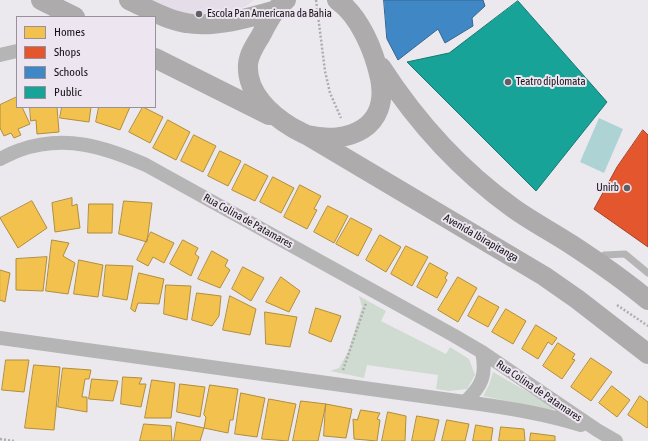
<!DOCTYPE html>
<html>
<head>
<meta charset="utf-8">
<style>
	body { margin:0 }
	#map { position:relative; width:648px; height:441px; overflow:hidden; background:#ece9ee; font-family:"Asap Condensed",sans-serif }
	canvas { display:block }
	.legend { position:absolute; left:16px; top:16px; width:140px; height:92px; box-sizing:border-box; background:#ede6f1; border:1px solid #97929a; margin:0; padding:5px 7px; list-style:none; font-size:12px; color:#171418 }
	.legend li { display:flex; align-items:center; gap:8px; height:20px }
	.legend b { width:20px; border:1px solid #97929a }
</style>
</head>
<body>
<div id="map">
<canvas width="648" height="441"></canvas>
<ul class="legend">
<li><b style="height:11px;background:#f2c14e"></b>Homes</li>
<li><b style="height:11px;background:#e4572e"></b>Shops</li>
<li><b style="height:11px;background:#3f88c5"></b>Schools</li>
<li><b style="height:11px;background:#17a398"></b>Public</li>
</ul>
</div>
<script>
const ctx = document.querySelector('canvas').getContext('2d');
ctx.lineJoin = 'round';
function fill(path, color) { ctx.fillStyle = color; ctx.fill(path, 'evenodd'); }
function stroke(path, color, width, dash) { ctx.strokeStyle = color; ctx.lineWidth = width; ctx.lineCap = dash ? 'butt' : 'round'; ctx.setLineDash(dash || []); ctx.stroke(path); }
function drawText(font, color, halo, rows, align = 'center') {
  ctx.font = font + ' "Asap Condensed",sans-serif'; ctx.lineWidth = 4; ctx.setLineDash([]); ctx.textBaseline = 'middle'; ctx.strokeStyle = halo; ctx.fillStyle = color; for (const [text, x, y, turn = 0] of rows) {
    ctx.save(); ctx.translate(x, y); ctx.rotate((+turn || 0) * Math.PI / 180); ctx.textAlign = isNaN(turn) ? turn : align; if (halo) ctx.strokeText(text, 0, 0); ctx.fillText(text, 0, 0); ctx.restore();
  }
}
fill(new Path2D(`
	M 150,0 L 254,0 L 246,6 L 194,23 Z`), '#e5dde8');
fill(new Path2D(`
	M 359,296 L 386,311 L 381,321 L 446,354 L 450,347 L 469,359 L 475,375 L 467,389 L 449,391 L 436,389 L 438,375 L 367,365 L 364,378 L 330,371 L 339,368 L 348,352 L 362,307 Z
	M 493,372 L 554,407 L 552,410 L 483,396 L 489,385 Z`), '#cfdad0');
fill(new Path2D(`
	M 599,118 L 623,129 L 604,173 L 580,162 Z`), '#aed3d5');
const homes = new Path2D(`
	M 17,97 L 17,107 L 22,107 L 30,124 L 18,129 L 21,135 L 14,138 L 11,133 L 4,136 L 0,128 L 0,105 Z
	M 30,107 L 57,107 L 59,132 L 37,134 L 36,120 L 31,121 Z
	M 62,107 L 91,107 L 89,122 L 60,118 Z
	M 99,107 L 130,107 L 120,130 L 96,122 Z
	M 143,107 L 163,117 L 150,143 L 129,132 Z
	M 168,120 L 190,132 L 176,160 L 153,148 Z
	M 194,135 L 216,146 L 203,172 L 181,161 Z
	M 220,151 L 241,161 L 228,186 L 208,176 Z
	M 245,164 L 268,176 L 255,201 L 232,190 Z
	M 273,177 L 294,188 L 281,213 L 260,202 Z
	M 300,185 L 321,196 L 314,209 L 317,210 L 307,229 L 284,217 Z
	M 72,198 L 72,206 L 77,204 L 80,228 L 55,232 L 52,203 Z
	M 32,201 L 47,228 L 18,248 L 0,218 Z
	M 124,201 L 152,203 L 147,242 L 119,234 Z
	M 89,204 L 113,204 L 112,233 L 88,233 Z
	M 328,206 L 348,216 L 334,243 L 314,232 Z
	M 351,218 L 372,229 L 358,256 L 336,244 Z
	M 151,232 L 174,243 L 164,263 L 153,257 L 148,266 L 137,260 Z
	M 380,235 L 401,247 L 386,272 L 366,260 Z
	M 52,240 L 69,243 L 63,256 L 75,263 L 68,294 L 46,291 Z
	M 183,240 L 198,248 L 195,254 L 199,257 L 191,276 L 170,264 Z
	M 406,246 L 428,257 L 412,286 L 391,274 Z
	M 212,251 L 228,260 L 225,266 L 230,270 L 220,288 L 198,279 Z
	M 47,257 L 43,291 L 16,290 L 16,259 Z
	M 79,260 L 103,265 L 98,297 L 74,294 Z
	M 430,263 L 448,273 L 445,278 L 447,280 L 437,298 L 417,287 Z
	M 106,265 L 133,266 L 127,300 L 103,296 Z
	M 243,267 L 264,278 L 251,301 L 232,289 Z
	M 0,270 L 10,273 L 5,302 L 0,300 Z
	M 139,273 L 164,279 L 159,304 L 138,303 L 135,312 L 131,309 Z
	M 281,277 L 300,291 L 289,312 L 266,302 Z
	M 458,277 L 477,288 L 458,322 L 438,310 Z
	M 166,285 L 191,286 L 187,320 L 164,314 Z
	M 197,293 L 221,296 L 219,316 L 212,326 L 192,320 Z
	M 230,296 L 256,309 L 250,335 L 223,330 Z
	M 479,296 L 499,307 L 488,327 L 468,316 Z
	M 316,308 L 341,316 L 331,342 L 309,333 Z
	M 506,309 L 526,321 L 513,344 L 492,332 Z
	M 265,312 L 297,317 L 290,347 L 266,344 Z
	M 536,325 L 557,338 L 552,345 L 548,342 L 538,359 L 522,349 Z
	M 558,343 L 575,354 L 572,359 L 575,360 L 562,379 L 543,366 Z
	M 591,358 L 612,372 L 591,401 L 571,387 Z
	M 6,360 L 29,360 L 24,392 L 2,390 Z
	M 34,365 L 60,367 L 54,430 L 25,428 Z
	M 63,368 L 91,370 L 89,379 L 85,379 L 82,397 L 87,397 L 87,412 L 58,407 Z
	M 123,377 L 142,378 L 139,384 L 146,384 L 141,407 L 121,404 Z
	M 92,379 L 118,381 L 113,401 L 89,399 Z
	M 152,380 L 175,383 L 171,418 L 145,418 Z
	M 180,384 L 205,387 L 200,417 L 177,412 Z
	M 210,385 L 238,389 L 233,420 L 230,420 L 228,433 L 204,428 L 206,417 L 204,415 Z
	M 612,386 L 630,400 L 617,417 L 599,403 Z
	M 241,393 L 265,398 L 257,437 L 235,434 Z
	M 640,396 L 648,402 L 648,426 L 647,428 L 628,415 Z
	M 269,399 L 296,404 L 288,441 L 262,439 Z
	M 301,401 L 326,404 L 318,441 L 293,441 Z
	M 326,404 L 352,409 L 346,438 L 324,436 Z
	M 361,410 L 380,413 L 377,419 L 380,420 L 377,441 L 354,439 L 353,419 L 357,420 Z
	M 388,412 L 406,416 L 405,441 L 382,441 Z
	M 417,416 L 439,420 L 434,441 L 412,441 Z
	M 447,420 L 469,424 L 465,441 L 442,441 Z
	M 177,422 L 204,428 L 200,441 L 174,441 Z
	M 144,424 L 171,426 L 172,441 L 140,441 Z
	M 476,425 L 493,428 L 491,441 L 473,441 Z
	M 501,427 L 524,429 L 525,441 L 499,441 Z
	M 531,433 L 555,436 L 555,441 L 530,441 Z`);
fill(homes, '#f2c14e');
stroke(homes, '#b08d3e', 1);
const shops = new Path2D(`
	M 643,130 L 648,135 L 648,247 L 594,209 L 617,167 Z`);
fill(shops, '#e4572e');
stroke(shops, '#a64327', 1);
const schools = new Path2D(`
	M 384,0 L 483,0 L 485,6 L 472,18 L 473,26 L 445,43 L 438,29 L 398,60 L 387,39 Z`);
fill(schools, '#3f88c5');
stroke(schools, '#336591', 1);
const public = new Path2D(`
	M 518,1 L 607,102 L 536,191 L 407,62 L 449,53 Z`);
fill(public, '#17a398');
stroke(public, '#177872', 1);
stroke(new Path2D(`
	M 316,0 L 325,71 L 330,93 L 341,118
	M 617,305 L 648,326
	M 343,370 L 366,303
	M 0,439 L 14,441`), '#aeacad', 2.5, [2, 2]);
stroke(new Path2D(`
	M 599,263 L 604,255 L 625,254 L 648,273`), '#b6b5b5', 7);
stroke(new Path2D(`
	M 0,55 L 17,51
	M 0,159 C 7,156 13,152 20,150 C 65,134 105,147 146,165 L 453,335 L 482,352 L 597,430 L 616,441
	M 0,338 L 465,402 C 504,407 543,413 581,425
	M 465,402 C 482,386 487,375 482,352`), '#b6b5b5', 14);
stroke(new Path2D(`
	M 41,0 L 75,17
	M 129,0 C 147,8 166,20 186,23 C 214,28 249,18 276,10
	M 286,0 C 274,9 267,24 260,37 C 255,45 249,54 248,64 C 246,93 271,115 293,128 C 297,130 302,133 307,135 C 348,145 390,128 380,78 C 374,51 360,16 337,0
	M 155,58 L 269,115
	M 381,67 C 416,121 460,170 513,208 C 531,221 552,232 572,245 C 598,262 624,280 648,300
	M 305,134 L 544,276 L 577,299 L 648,354`), '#adabab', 20);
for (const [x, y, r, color] of [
	[199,14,4,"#625f63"],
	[508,82,4,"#625f63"],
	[627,188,4,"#625f63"]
]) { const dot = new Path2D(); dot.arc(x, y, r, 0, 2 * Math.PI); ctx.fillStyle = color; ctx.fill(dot); stroke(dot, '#ede6f1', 1.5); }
drawText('11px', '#171418', '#ede6f1', [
	["Escola Pan Americana da Bahia",207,14],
	["Teatro diplomata",516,82],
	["Unirb",619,188,"right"]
], 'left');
drawText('11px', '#171418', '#ede6f1', [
	["Rua Colina de Patamares",248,221,29],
	["Avenida Ibirapitanga",481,238,30],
	["Rua Colina de Patamares",539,391,34]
]);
</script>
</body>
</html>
